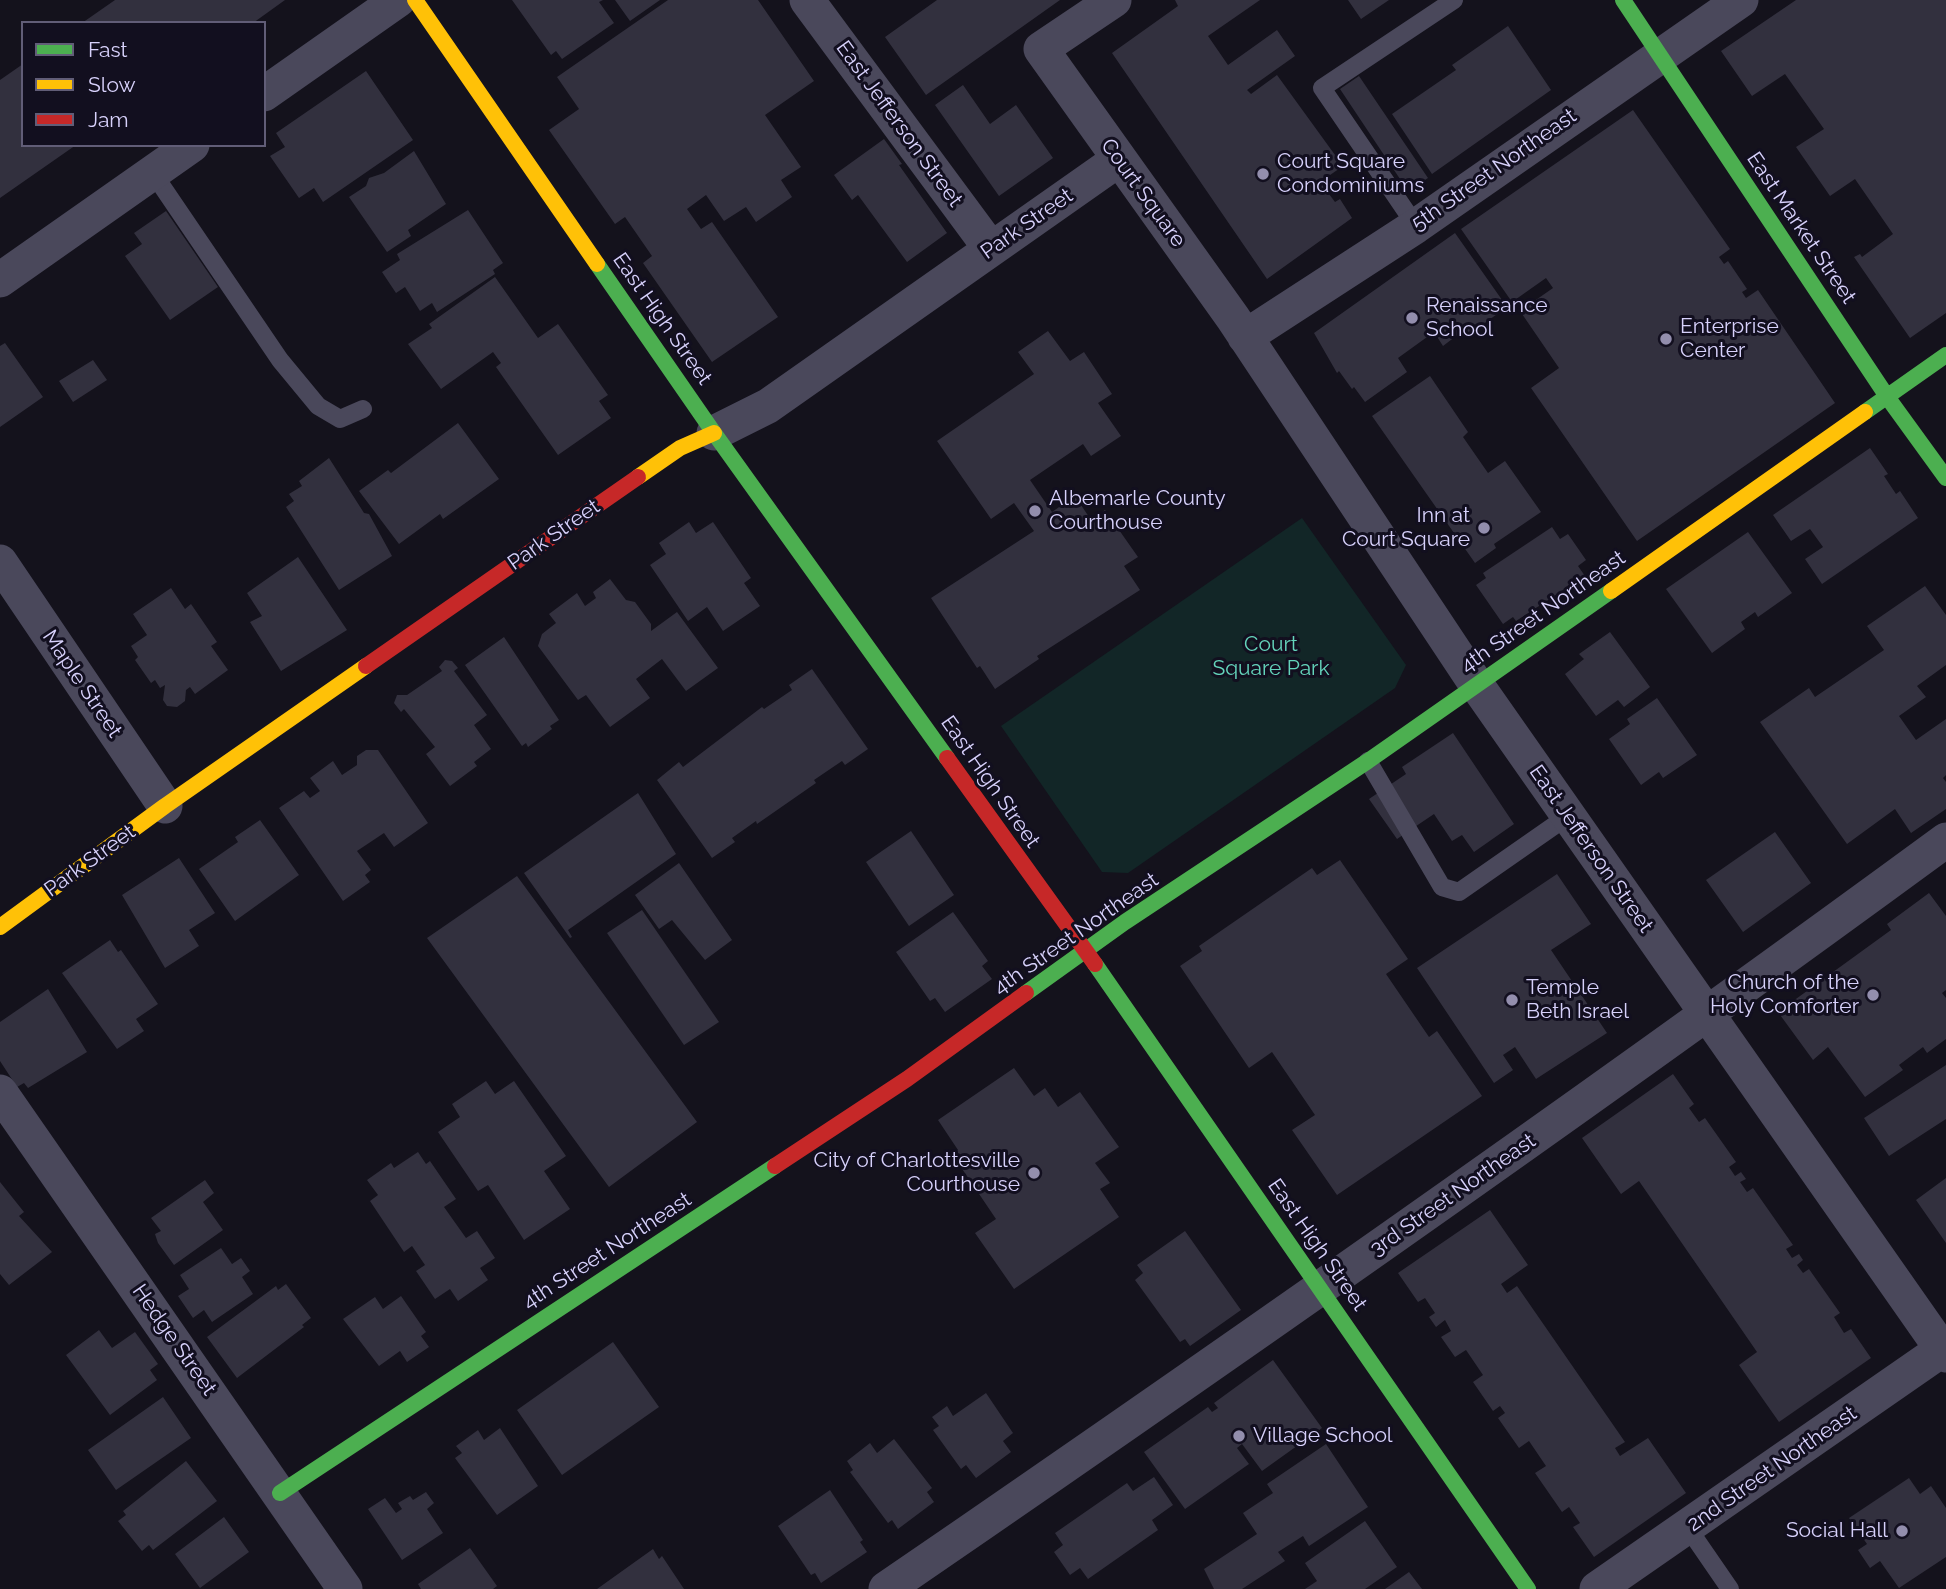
<!DOCTYPE html>
<html>
<head>
<meta charset="utf-8">
<style>
	body { margin:0 }
	#map { position:relative; width:1946px; height:1589px; overflow:hidden; background:#14121c; font-family:Raleway,sans-serif }
	canvas { display:block }
	.legend { position:absolute; left:21px; top:21px; width:245px; height:126px; box-sizing:border-box; background:#120f1f; border:2px solid #615d77; margin:0; padding:9px 12px; list-style:none; font-size:21px; color:#d7d1fb }
	.legend li { display:flex; align-items:center; gap:14px; height:35px }
	.legend b { width:35px; border:2px solid #615d77 }
</style>
</head>
<body>
<div id="map">
<canvas width="1946" height="1589"></canvas>
<ul class="legend">
<li><b style="height:9px;background:#4caf50"></b>Fast</li>
<li><b style="height:9px;background:#ffc107"></b>Slow</li>
<li><b style="height:9px;background:#c62828"></b>Jam</li>
</ul>
</div>
<script>
const ctx = document.querySelector('canvas').getContext('2d');
ctx.lineJoin = 'round';
function fill(path, color) { ctx.fillStyle = color; ctx.fill(path, 'evenodd'); }
function stroke(path, color, width, dash) { ctx.strokeStyle = color; ctx.lineWidth = width; ctx.lineCap = dash ? 'butt' : 'round'; ctx.setLineDash(dash || []); ctx.stroke(path); }
function drawText(font, color, halo, rows, align = 'center') {
  ctx.font = font + ' Raleway,sans-serif'; ctx.lineWidth = 6; ctx.setLineDash([]); ctx.textBaseline = 'middle'; ctx.strokeStyle = halo; ctx.fillStyle = color; for (const [text, x, y, turn = 0] of rows) {
    ctx.save(); ctx.translate(x, y); ctx.rotate((+turn || 0) * Math.PI / 180); ctx.textAlign = isNaN(turn) ? turn : align; if (halo) ctx.strokeText(text, 0, 0); ctx.fillText(text, 0, 0); ctx.restore();
  }
}
fill(new Path2D(`
	M 1302,518 L 1406,665 L 1395,688 L 1128,873 L 1102,872 L 1001,726 Z`), '#122627');
fill(new Path2D(`
	M 115,0 L 285,0 L 253,23 L 82,23 Z
	M 512,0 L 603,0 L 599,2 L 614,23 L 562,59 L 556,51 L 551,55 Z
	M 615,0 L 660,0 L 630,21 Z
	M 668,0 L 758,0 L 814,81 L 765,115 L 801,167 L 781,180 L 792,197 L 756,222 L 746,207 L 724,221 L 706,195 L 687,209 L 701,229 L 712,222 L 778,317 L 712,362 L 643,263 L 652,256 L 625,217 L 615,224 L 549,130 L 579,109 L 557,77 Z
	M 937,0 L 1060,0 L 926,95 L 885,37 Z
	M 1175,0 L 1260,0 L 1208,36 L 1228,65 L 1277,30 L 1295,56 L 1247,90 L 1251,94 L 1277,75 L 1343,166 L 1320,182 L 1335,202 L 1340,199 L 1352,218 L 1267,279 L 1112,53 L 1178,6 Z
	M 1348,0 L 1389,0 L 1361,19 Z
	M 1796,0 L 1946,0 L 1946,313 L 1910,338 L 1854,257 L 1860,254 L 1862,257 L 1893,234 L 1855,179 L 1830,196 L 1796,147 L 1824,129 L 1785,74 L 1752,96 L 1721,51 Z
	M 1508,26 L 1551,90 L 1432,174 L 1392,114 L 1456,70 L 1452,65 Z
	M 23,64 L 23,145 L 76,145 L 0,198 L 0,80 Z
	M 366,71 L 413,140 L 323,202 L 314,188 L 299,198 L 270,156 L 285,147 L 276,133 Z
	M 1359,76 L 1428,178 L 1408,191 L 1340,89 Z
	M 963,85 L 990,124 L 1016,105 L 1053,158 L 999,196 L 935,105 Z
	M 1633,110 L 1730,249 L 1719,257 L 1724,264 L 1728,261 L 1747,289 L 1742,292 L 1746,298 L 1758,290 L 1835,403 L 1637,541 L 1531,388 L 1559,368 L 1520,311 L 1553,288 L 1546,278 L 1512,302 L 1461,229 Z
	M 884,139 L 902,164 L 899,165 L 947,233 L 907,262 L 858,195 L 852,200 L 834,175 Z
	M 414,151 L 446,204 L 408,230 L 411,236 L 387,252 L 349,197 L 366,186 L 369,178 L 384,173 Z
	M 468,210 L 503,263 L 493,270 L 495,274 L 437,312 L 432,303 L 420,311 L 405,287 L 396,293 L 382,272 L 400,260 L 397,254 Z
	M 166,211 L 218,287 L 170,320 L 125,256 L 142,244 L 134,233 Z
	M 1455,233 L 1507,307 L 1468,335 L 1464,330 L 1443,346 L 1434,332 L 1398,358 L 1407,372 L 1365,402 L 1354,387 L 1352,389 L 1339,371 L 1337,373 L 1314,333 Z
	M 495,277 L 538,338 L 558,324 L 608,395 L 599,401 L 611,418 L 558,455 L 496,367 L 501,363 L 493,352 L 441,389 L 408,344 L 432,328 L 429,324 Z
	M 1048,331 L 1070,361 L 1084,352 L 1112,394 L 1098,403 L 1121,436 L 1091,456 L 1083,444 L 1030,480 L 1052,512 L 1075,496 L 1091,520 L 1105,510 L 1138,557 L 1124,566 L 1140,590 L 1037,656 L 1039,659 L 995,689 L 980,666 L 977,668 L 931,598 L 1034,531 L 1014,503 L 991,519 L 937,441 L 1034,374 L 1018,352 Z
	M 5,343 L 43,397 L 0,427 L 0,346 Z
	M 93,360 L 107,380 L 73,402 L 59,381 Z
	M 1430,376 L 1468,432 L 1463,437 L 1488,473 L 1505,461 L 1541,512 L 1494,544 L 1496,548 L 1475,563 L 1372,416 Z
	M 458,423 L 499,479 L 443,519 L 440,514 L 399,544 L 359,491 L 388,470 L 391,473 Z
	M 1870,448 L 1888,474 L 1884,476 L 1896,494 L 1900,491 L 1918,518 L 1822,584 L 1805,559 L 1823,547 L 1810,529 L 1791,541 L 1773,515 Z
	M 329,458 L 364,513 L 369,514 L 392,556 L 339,590 L 286,507 L 294,501 L 289,494 L 302,486 L 299,481 Z
	M 689,522 L 696,533 L 713,522 L 751,578 L 744,583 L 760,606 L 723,631 L 707,607 L 688,621 L 650,565 L 666,554 L 659,543 Z
	M 1552,527 L 1560,539 L 1568,534 L 1586,560 L 1578,566 L 1585,576 L 1516,621 L 1513,617 L 1503,624 L 1476,585 L 1486,578 L 1483,573 Z
	M 1748,532 L 1792,593 L 1758,617 L 1755,612 L 1741,622 L 1745,629 L 1712,653 L 1666,589 Z
	M 298,557 L 347,630 L 281,671 L 250,622 L 262,616 L 247,593 Z
	M 610,579 L 626,600 L 635,602 L 651,624 L 651,631 L 677,612 L 718,668 L 686,691 L 662,659 L 636,679 L 650,698 L 610,727 L 586,695 L 578,700 L 538,646 L 542,634 L 556,623 L 549,614 L 577,593 L 585,606 L 596,598 L 593,592 Z
	M 1925,586 L 1946,615 L 1946,665 L 1917,686 L 1926,697 L 1899,716 L 1916,740 L 1946,719 L 1946,775 L 1943,778 L 1946,782 L 1946,809 L 1911,833 L 1895,809 L 1847,844 L 1760,722 L 1809,688 L 1815,697 L 1884,650 L 1867,626 Z
	M 171,588 L 185,609 L 191,604 L 217,642 L 211,646 L 228,670 L 195,694 L 190,687 L 186,690 L 185,701 L 177,707 L 167,706 L 163,700 L 165,685 L 160,688 L 155,680 L 151,683 L 135,660 L 138,657 L 131,646 L 147,635 L 133,614 Z
	M 1610,632 L 1650,687 L 1624,707 L 1618,700 L 1596,716 L 1565,674 L 1584,659 L 1579,654 Z
	M 504,637 L 559,720 L 550,726 L 552,729 L 528,747 L 526,743 L 522,746 L 465,665 Z
	M 445,660 L 452,661 L 458,668 L 454,671 L 487,715 L 474,725 L 491,749 L 474,762 L 477,766 L 450,786 L 426,754 L 435,747 L 404,709 L 401,712 L 394,703 L 397,695 L 407,695 L 442,671 L 439,667 Z
	M 812,669 L 868,749 L 845,765 L 842,761 L 814,780 L 816,783 L 757,824 L 756,821 L 732,838 L 735,842 L 712,858 L 657,780 L 679,762 L 683,767 L 762,707 L 764,709 L 792,690 L 789,685 Z
	M 1657,698 L 1697,755 L 1663,778 L 1659,772 L 1641,785 L 1609,739 L 1630,724 L 1627,719 Z
	M 1453,733 L 1514,824 L 1474,852 L 1462,835 L 1452,841 L 1434,814 L 1397,839 L 1369,799 L 1406,774 L 1402,767 Z
	M 366,750 L 378,750 L 428,823 L 394,847 L 384,833 L 357,851 L 371,870 L 365,875 L 370,882 L 343,901 L 279,808 L 304,791 L 310,798 L 320,791 L 310,778 L 333,761 L 342,775 L 357,765 L 357,756 Z
	M 638,793 L 676,854 L 568,930 L 572,937 L 570,938 L 524,873 Z
	M 260,820 L 299,875 L 235,921 L 199,869 L 238,842 L 235,837 Z
	M 911,831 L 954,895 L 909,926 L 866,862 Z
	M 1775,832 L 1811,883 L 1743,932 L 1706,880 Z
	M 179,858 L 215,913 L 189,930 L 199,946 L 165,968 L 122,895 Z
	M 1340,860 L 1408,959 L 1386,974 L 1429,1037 L 1437,1031 L 1482,1096 L 1337,1195 L 1292,1130 L 1315,1115 L 1272,1052 L 1249,1068 L 1180,966 L 1202,951 L 1199,946 L 1312,868 L 1317,875 Z
	M 679,863 L 732,940 L 705,960 L 672,920 L 659,929 L 635,895 Z
	M 1557,874 L 1591,924 L 1551,950 L 1607,1033 L 1536,1079 L 1515,1047 L 1503,1055 L 1513,1070 L 1494,1083 L 1417,968 Z
	M 517,876 L 697,1122 L 609,1187 L 427,938 Z
	M 1929,893 L 1946,916 L 1946,990 L 1942,993 L 1946,998 L 1946,1039 L 1927,1053 L 1923,1047 L 1899,1065 L 1903,1070 L 1865,1097 L 1828,1047 L 1813,1060 L 1775,1008 L 1786,1000 L 1789,1004 L 1891,930 L 1887,924 Z
	M 642,910 L 719,1022 L 684,1045 L 607,933 Z
	M 953,912 L 988,961 L 982,966 L 992,979 L 945,1012 L 935,998 L 930,1001 L 896,952 Z
	M 110,940 L 118,952 L 121,950 L 158,1004 L 136,1019 L 144,1031 L 117,1049 L 62,973 Z
	M 48,989 L 87,1052 L 28,1088 L 24,1083 L 17,1087 L 0,1061 L 0,1022 Z
	M 1946,1065 L 1946,1119 L 1889,1156 L 1864,1118 Z
	M 1014,1068 L 1034,1096 L 1045,1088 L 1058,1107 L 1080,1092 L 1119,1147 L 1095,1163 L 1110,1183 L 1100,1189 L 1119,1217 L 1014,1289 L 975,1233 L 996,1219 L 952,1154 L 958,1150 L 938,1120 Z
	M 1673,1074 L 1694,1104 L 1689,1108 L 1699,1122 L 1705,1118 L 1736,1162 L 1729,1167 L 1735,1176 L 1741,1172 L 1746,1179 L 1740,1182 L 1747,1192 L 1753,1188 L 1793,1245 L 1786,1249 L 1792,1258 L 1799,1254 L 1803,1260 L 1797,1265 L 1803,1273 L 1809,1269 L 1840,1313 L 1834,1317 L 1844,1333 L 1851,1329 L 1871,1358 L 1779,1422 L 1739,1365 L 1757,1352 L 1639,1181 L 1621,1194 L 1582,1138 Z
	M 486,1081 L 495,1094 L 514,1081 L 566,1156 L 544,1171 L 570,1209 L 524,1240 L 488,1185 L 478,1191 L 438,1132 L 460,1117 L 452,1104 Z
	M 418,1152 L 426,1164 L 430,1161 L 456,1199 L 444,1207 L 466,1238 L 477,1231 L 495,1258 L 480,1268 L 488,1280 L 458,1301 L 450,1289 L 435,1299 L 416,1271 L 425,1265 L 412,1246 L 404,1252 L 370,1201 L 378,1195 L 367,1180 L 391,1163 L 394,1168 Z
	M 1946,1178 L 1946,1243 L 1916,1200 Z
	M 205,1180 L 214,1193 L 203,1202 L 223,1230 L 174,1265 L 158,1243 L 155,1234 L 161,1231 L 151,1218 Z
	M 0,1182 L 24,1212 L 19,1216 L 52,1252 L 9,1285 L 0,1274 Z
	M 1490,1210 L 1528,1265 L 1501,1284 L 1507,1293 L 1517,1286 L 1625,1442 L 1615,1448 L 1620,1456 L 1648,1438 L 1686,1493 L 1594,1557 L 1573,1527 L 1580,1523 L 1569,1507 L 1562,1512 L 1535,1473 L 1546,1466 L 1529,1441 L 1519,1448 L 1498,1418 L 1505,1413 L 1500,1406 L 1493,1411 L 1473,1382 L 1483,1375 L 1466,1350 L 1455,1357 L 1441,1337 L 1451,1331 L 1445,1320 L 1436,1327 L 1429,1317 L 1435,1313 L 1425,1298 L 1418,1302 L 1398,1273 Z
	M 1185,1231 L 1241,1310 L 1190,1346 L 1185,1339 L 1180,1342 L 1135,1280 L 1143,1273 L 1137,1265 Z
	M 221,1248 L 232,1264 L 241,1258 L 250,1271 L 242,1277 L 253,1294 L 212,1322 L 204,1310 L 193,1318 L 178,1296 L 189,1289 L 180,1275 Z
	M 286,1284 L 311,1318 L 302,1325 L 304,1327 L 237,1378 L 207,1337 L 276,1286 L 278,1290 Z
	M 401,1296 L 426,1332 L 421,1336 L 429,1347 L 407,1362 L 400,1351 L 379,1366 L 343,1319 L 375,1297 L 383,1309 Z
	M 99,1330 L 112,1348 L 135,1332 L 158,1364 L 150,1370 L 157,1380 L 110,1415 L 66,1355 Z
	M 613,1342 L 659,1407 L 562,1475 L 517,1410 Z
	M 1273,1360 L 1322,1428 L 1262,1471 L 1242,1444 L 1237,1448 L 1249,1464 L 1185,1509 L 1144,1452 L 1208,1407 L 1212,1412 L 1218,1408 L 1214,1403 Z
	M 986,1393 L 1013,1433 L 1003,1441 L 1011,1452 L 976,1478 L 966,1465 L 961,1469 L 933,1430 L 939,1426 L 932,1417 L 947,1406 L 953,1416 Z
	M 163,1397 L 191,1438 L 116,1490 L 88,1450 Z
	M 500,1428 L 538,1486 L 497,1515 L 455,1458 L 462,1453 L 456,1446 L 478,1430 L 484,1440 Z
	M 894,1439 L 932,1488 L 927,1492 L 934,1502 L 898,1529 L 892,1520 L 888,1523 L 850,1472 L 853,1470 L 847,1461 L 870,1443 L 877,1453 Z
	M 1326,1444 L 1368,1507 L 1309,1546 L 1303,1536 L 1278,1552 L 1285,1561 L 1242,1589 L 1214,1589 L 1204,1569 L 1257,1534 L 1243,1513 L 1273,1493 L 1267,1484 Z
	M 186,1461 L 217,1501 L 153,1550 L 149,1545 L 142,1551 L 118,1521 L 126,1515 L 123,1511 Z
	M 1154,1477 L 1173,1505 L 1152,1520 L 1158,1530 L 1088,1579 L 1080,1568 L 1070,1575 L 1054,1552 L 1063,1545 L 1055,1533 L 1127,1483 L 1133,1491 Z
	M 1909,1478 L 1920,1494 L 1931,1486 L 1946,1508 L 1946,1557 L 1899,1588 L 1880,1561 L 1870,1568 L 1858,1550 L 1867,1544 L 1849,1518 Z
	M 830,1490 L 863,1540 L 860,1542 L 867,1552 L 821,1583 L 815,1573 L 811,1575 L 778,1526 Z
	M 426,1492 L 434,1503 L 427,1509 L 443,1533 L 402,1560 L 368,1509 L 385,1498 L 396,1513 L 402,1509 L 398,1503 L 410,1496 L 413,1500 Z
	M 224,1517 L 249,1552 L 200,1588 L 175,1554 Z
	M 1365,1521 L 1397,1567 L 1365,1589 L 1305,1589 L 1317,1581 L 1305,1563 Z
	M 470,1548 L 497,1586 L 493,1589 L 421,1589 L 418,1584 Z
	M 653,1549 L 659,1559 L 662,1556 L 684,1589 L 597,1589 Z
	M 1409,1572 L 1422,1589 L 1385,1589 Z`), '#32303e');
stroke(new Path2D(`
	M 153,173 L 280,360 L 318,406 L 340,419 L 363,409
	M 1416,226 L 1322,88 L 1454,0
	M 1368,761 L 1442,887 L 1459,892 L 1568,816
	M 1688,1528 L 1730,1589`), '#4a485b', 18);
stroke(new Path2D(`
	M 807,0 L 991,249
	M 1114,0 L 1041,49 L 1233,318 L 1476,684 L 1946,1355
	M 264,94 L 398,0
	M 0,280 L 192,145
	M 1245,337 L 1416,226 L 1741,0
	M 714,433 L 768,406 L 1118,160
	M 0,562 L 165,806
	M 0,1092 L 345,1589
	M 886,1589 C 1243,1344 1597,1096 1946,840
	M 1597,1589 L 1946,1347`), '#4a485b', 35);
stroke(new Path2D(`
	M 1623,0 L 1888,398 L 1946,478
	M 597,264 L 714,433 L 947,758
	M 1865,412 L 1946,355
	M 1095,964 L 1528,1589
	M 1026,993 L 1125,922 L 1368,761 L 1611,591
	M 280,1493 L 775,1166`), '#4caf50', 16);
stroke(new Path2D(`
	M 415,0 L 597,264
	M 638,477 L 680,448 L 714,433
	M 1611,591 L 1865,412
	M 0,927 L 165,806 L 366,666`), '#ffc107', 16);
stroke(new Path2D(`
	M 366,666 L 638,477
	M 947,758 L 1095,964
	M 775,1166 L 907,1079 L 1026,993`), '#c62828', 16);
for (const [x, y, r, color] of [
	[1263,174,7,"#938ead"],
	[1412,318,7,"#938ead"],
	[1666,339,7,"#938ead"],
	[1035,511,7,"#938ead"],
	[1484,528,7,"#938ead"],
	[1873,995,7,"#938ead"],
	[1512,1000,7,"#938ead"],
	[1034,1173,7,"#938ead"],
	[1239,1436,7,"#938ead"],
	[1902,1531,7,"#938ead"]
]) { const dot = new Path2D(); dot.arc(x, y, r, 0, 2 * Math.PI); ctx.fillStyle = color; ctx.fill(dot); stroke(dot, '#120f1f', 2.5); }
drawText('21px', '#d7d1fb', '#120f1f', [
	["East Jefferson Street",899,124,54],
	["5th Street Northeast",1494,170,-35],
	["Court Square",1143,193,54],
	["Park Street",1027,224,-35],
	["East Market Street",1801,228,56],
	["East High Street",662,319,55],
	["Park Street",554,535,-35],
	["4th Street Northeast",1543,612,-35],
	["Maple Street",82,684,56],
	["East High Street",990,782,55],
	["East Jefferson Street",1591,849,55],
	["Park Street",90,861,-36],
	["4th Street Northeast",1076,934,-35],
	["3rd Street Northeast",1453,1195,-35],
	["East High Street",1317,1245,55],
	["4th Street Northeast",607,1251,-33],
	["Hedge Street",174,1340,55],
	["2nd Street Northeast",1772,1469,-35]
]);
drawText('21px', '#d7d1fb', '#120f1f', [
	["Court Square",1277,162],
	["Condominiums",1277,186],
	["Renaissance",1426,306],
	["School",1426,330],
	["Enterprise",1680,327],
	["Center",1680,351],
	["Albemarle County",1049,499],
	["Courthouse",1049,523],
	["Inn at",1470,516,"right"],
	["Court Square",1470,540,"right"],
	["Church of the",1859,983,"right"],
	["Holy Comforter",1859,1007,"right"],
	["Temple",1526,988],
	["Beth Israel",1526,1012],
	["City of Charlottesville",1020,1161,"right"],
	["Courthouse",1020,1185,"right"],
	["Village School",1253,1436],
	["Social Hall",1888,1531,"right"]
], 'left');
drawText('21px', '#64d4bb', '#120f1f', [
	["Court",1271,645],
	["Square Park",1271,669]
]);
</script>
</body>
</html>
